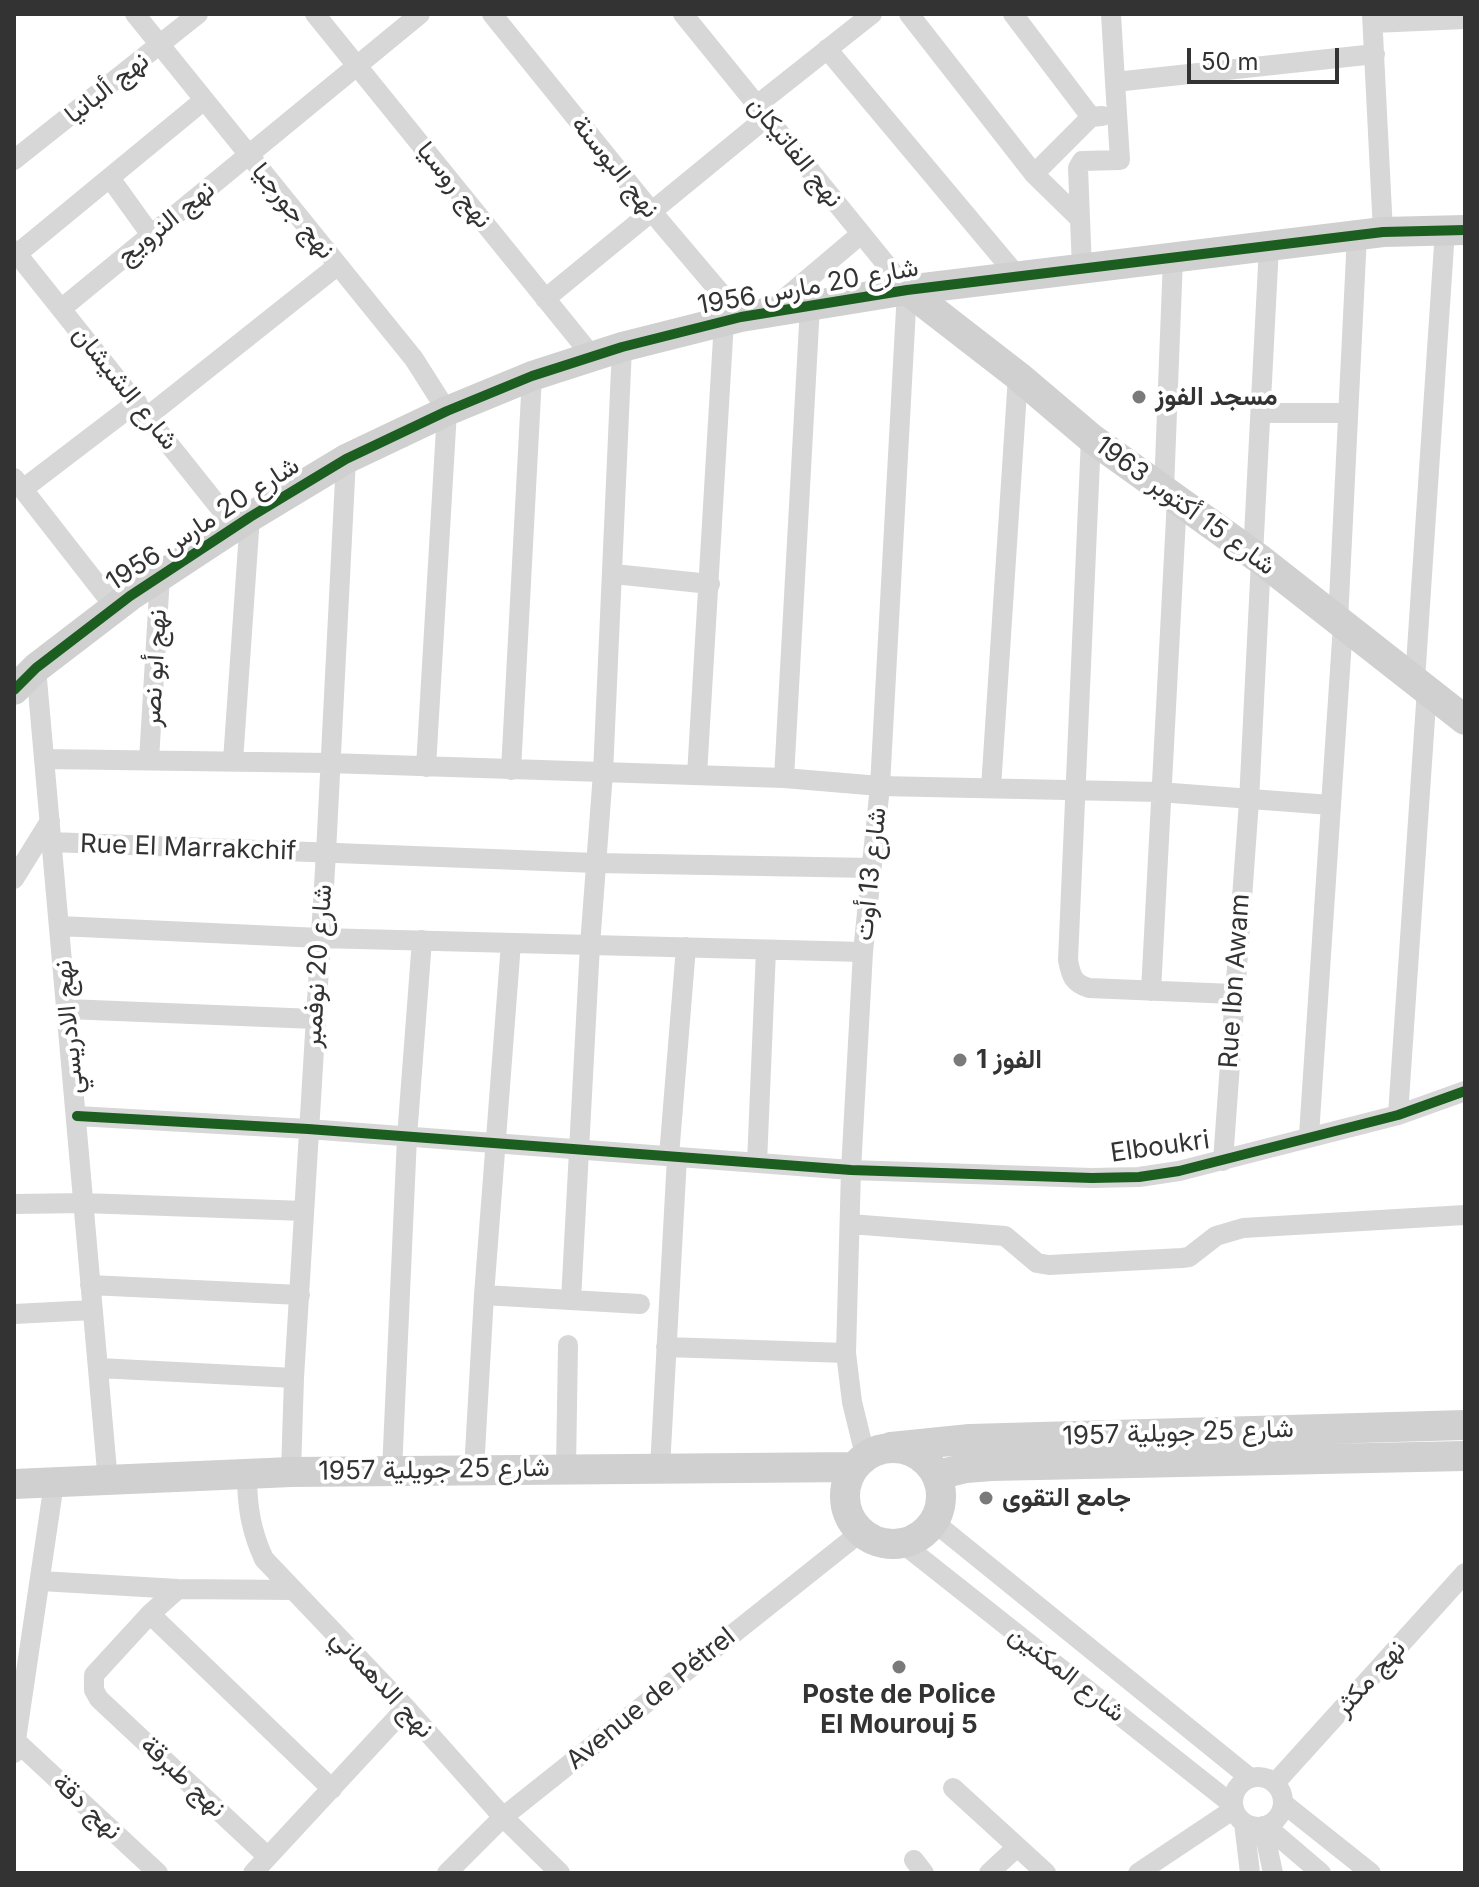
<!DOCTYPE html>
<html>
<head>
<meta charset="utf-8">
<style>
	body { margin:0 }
	#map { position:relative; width:1479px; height:1887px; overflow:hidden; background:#fff; font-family:Inter,sans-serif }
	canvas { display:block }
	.frame { position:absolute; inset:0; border:16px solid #333; pointer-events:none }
	.scale { position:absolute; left:1187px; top:48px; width:152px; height:36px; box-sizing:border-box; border:4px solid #333; border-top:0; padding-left:10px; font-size:24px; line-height:28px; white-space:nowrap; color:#333; -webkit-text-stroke:6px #fff; paint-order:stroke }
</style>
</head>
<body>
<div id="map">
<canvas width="1479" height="1887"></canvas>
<div class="frame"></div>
<div class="scale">50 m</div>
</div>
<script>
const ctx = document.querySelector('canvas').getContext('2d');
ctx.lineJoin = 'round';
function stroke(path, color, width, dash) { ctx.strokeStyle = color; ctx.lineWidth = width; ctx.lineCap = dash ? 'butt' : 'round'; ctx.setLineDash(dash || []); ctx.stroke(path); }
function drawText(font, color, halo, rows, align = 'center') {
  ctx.font = font + ' Inter,Vazirmatn,sans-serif'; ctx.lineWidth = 8; ctx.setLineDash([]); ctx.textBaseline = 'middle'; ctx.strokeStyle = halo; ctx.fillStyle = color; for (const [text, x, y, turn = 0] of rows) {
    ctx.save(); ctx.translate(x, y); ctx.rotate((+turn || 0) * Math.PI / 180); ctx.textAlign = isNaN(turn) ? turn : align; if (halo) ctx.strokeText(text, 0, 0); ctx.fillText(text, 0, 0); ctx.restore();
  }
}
stroke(new Path2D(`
	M 135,14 L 414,359 L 447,411 L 426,767
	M 315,14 L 592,356
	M 492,14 L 652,212 L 741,317
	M 683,14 L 907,290 L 880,786 L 863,952 L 851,1170 L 846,1353 L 852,1402 L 865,1455
	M 909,14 L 1034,174 L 1079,218
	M 1013,14 L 1091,117
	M 1111,14 L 1115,82
	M 1372,14 L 1383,232
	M 1373,23 L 1465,19
	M 827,49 L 1018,277
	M 757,105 L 872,14
	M 14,160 L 198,14
	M 1034,174 L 1091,117 L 1102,116
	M 110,178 L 151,235
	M 14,250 L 235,527
	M 17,254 L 204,100
	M 1082,269 L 1078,168 L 1082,161 L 1120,160 L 1115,82 L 1375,54
	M 545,299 L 767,117
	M 61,309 L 420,14
	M 770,311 L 861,234
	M 1262,413 L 1348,413
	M 148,416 L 337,266
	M 1091,438 L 1068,960 C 1071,976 1073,983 1089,988 L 1233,994
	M 14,478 L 114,606
	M 23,489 L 137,402
	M 1164,489 L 1173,258
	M 1253,555 L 1269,246
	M 614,574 L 710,584
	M 1338,621 L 1357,235
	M 36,668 L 108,1482
	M 1415,680 L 1445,230
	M 44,759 L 329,763 L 784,778 L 880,786 L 1159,792 L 1330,805
	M 149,760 L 160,576
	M 233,761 L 250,517
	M 511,770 L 532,376
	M 697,775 L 724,321
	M 784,778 L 810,306
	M 991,788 L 1018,376
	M 51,842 L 596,863 L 871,868
	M 14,879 L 50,821
	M 59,926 L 320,938 L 863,952
	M 1151,991 L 1177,499
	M 67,1009 L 315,1019
	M 1398,1115 L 1427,689
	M 77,1116 L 308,1129 L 851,1170 L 1092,1178 L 1139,1177 L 1179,1171 L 1398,1115 L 1465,1091
	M 1309,1135 L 1343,625
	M 669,1156 L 686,947
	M 1223,1161 L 1249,801 L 1261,560
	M 757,1163 L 766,950
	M 14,1204 L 84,1203 L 304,1211
	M 850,1224 L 1005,1236 L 1037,1263 L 1049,1265 L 1182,1258 L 1189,1257 L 1216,1236 L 1243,1228 L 1465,1215
	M 90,1285 L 300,1295
	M 484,1295 L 640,1304
	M 571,1300 L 590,945 L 603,773 L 622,347
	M 14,1314 L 93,1310
	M 666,1347 L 846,1353
	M 99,1368 L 294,1378
	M 566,1468 L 568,1345
	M 660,1468 L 677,1157
	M 474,1470 L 484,1295 L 511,943
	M 392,1471 L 407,1137 L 422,940
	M 291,1472 L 294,1378 L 326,853 L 346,459
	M 247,1475 C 247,1506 251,1531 264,1559 L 406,1708 L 503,1817 L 560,1873
	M 934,1522 L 1250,1778
	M 902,1543 L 1233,1805
	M 41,1581 L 178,1589 L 292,1590
	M 178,1589 L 150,1614 L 94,1675 L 94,1690 L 99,1699 L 267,1856
	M 150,1614 L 332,1789
	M 16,1741 L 158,1873
	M 14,1753 L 54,1483
	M1233 1802a25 25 0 1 1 50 0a25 25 0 1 1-50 0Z
	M 1275,1783 L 1465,1573
	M 953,1788 L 1046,1873
	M 1283,1803 L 1371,1873
	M 1244,1823 L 1250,1873
	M 1263,1826 L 1273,1873
	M 1266,1826 L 1321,1873
	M 914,1860 L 924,1873
	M 253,1873 L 406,1708
	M 447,1873 L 503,1817 L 861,1532
	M 989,1873 L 1017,1847
	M 1138,1873 L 1234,1809`), '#d7d7d7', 20);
stroke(new Path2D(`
	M 907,290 L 1018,376 L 1091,438 L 1261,560 L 1465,720
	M 14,690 L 36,668 L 130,596 L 250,517 L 346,459 L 447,411 L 532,376 L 622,347 L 741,317 L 907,290 L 1383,232 L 1465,230
	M 891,1447 L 970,1439 L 1465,1425
	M845 1496a48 48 0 1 1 96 0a48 48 0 1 1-96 0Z
	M 937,1475 L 966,1468 L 991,1466 L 1465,1456
	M 14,1484 L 291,1472 L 854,1467`), '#d0d0d0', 30);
stroke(new Path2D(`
	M 14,690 L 36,668 L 130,596 L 250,517 L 346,459 L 447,411 L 532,376 L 622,347 L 741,317 L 907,290 L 1383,232 L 1465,230
	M 77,1116 L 308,1129 L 851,1170 L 1092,1178 L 1139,1177 L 1179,1171 L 1398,1115 L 1465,1091`), '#1b5e20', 10);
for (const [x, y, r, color] of [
	[1139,397,8,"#7a7a7a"],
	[960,1060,8,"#7a7a7a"],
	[986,1498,8,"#7a7a7a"],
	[899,1667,8,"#7a7a7a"]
]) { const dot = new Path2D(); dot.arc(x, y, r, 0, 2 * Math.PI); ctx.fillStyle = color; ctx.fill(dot); stroke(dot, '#fff', 3); }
drawText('26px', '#333', '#fff', [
	["نهج ألبانيا",107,88,-38],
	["نهج الفاتيكان",795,152,51],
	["نهج البوسنة",615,167,51],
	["نهج روسيا",454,185,51],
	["نهج جورجيا",293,211,51],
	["نهج النرويج",166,223,-39],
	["شارع 20 مارس 1956",808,287,-10],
	["شارع الشيشان",125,388,51],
	["شارع 15 أكتوبر 1963",1185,506,36],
	["شارع 20 مارس 1956",203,524,-33],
	["نهج أبو نصر",155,668,-87],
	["Rue El Marrakchif",188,848,2],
	["شارع 13 أوت",871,874,-84],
	["شارع 20 نوفمبر",318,966,-86],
	["Rue Ibn Awam",1235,981,-86],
	["نهج الادريسي",69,1027,-95],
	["Elboukri",1160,1147,-8],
	["شارع 25 جويلية 1957",1178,1433,-2],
	["شارع 25 جويلية 1957",434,1470,-1],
	["شارع المكنين",1067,1674,38],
	["نهج مكثر",1370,1678,-48],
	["نهج الدهماني",382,1684,47],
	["Avenue de Pétrel",651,1699,-39],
	["نهج طبرقة",183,1777,43],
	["نهج دقة",87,1807,43]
]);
drawText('bold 26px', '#333', '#fff', [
	["مسجد الفوز",1155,397],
	["الفوز 1",976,1060],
	["جامع التقوى",1002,1498],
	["Poste de Police",899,1695,"center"],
	["El Mourouj 5",899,1725,"center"]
], 'left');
</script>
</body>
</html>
